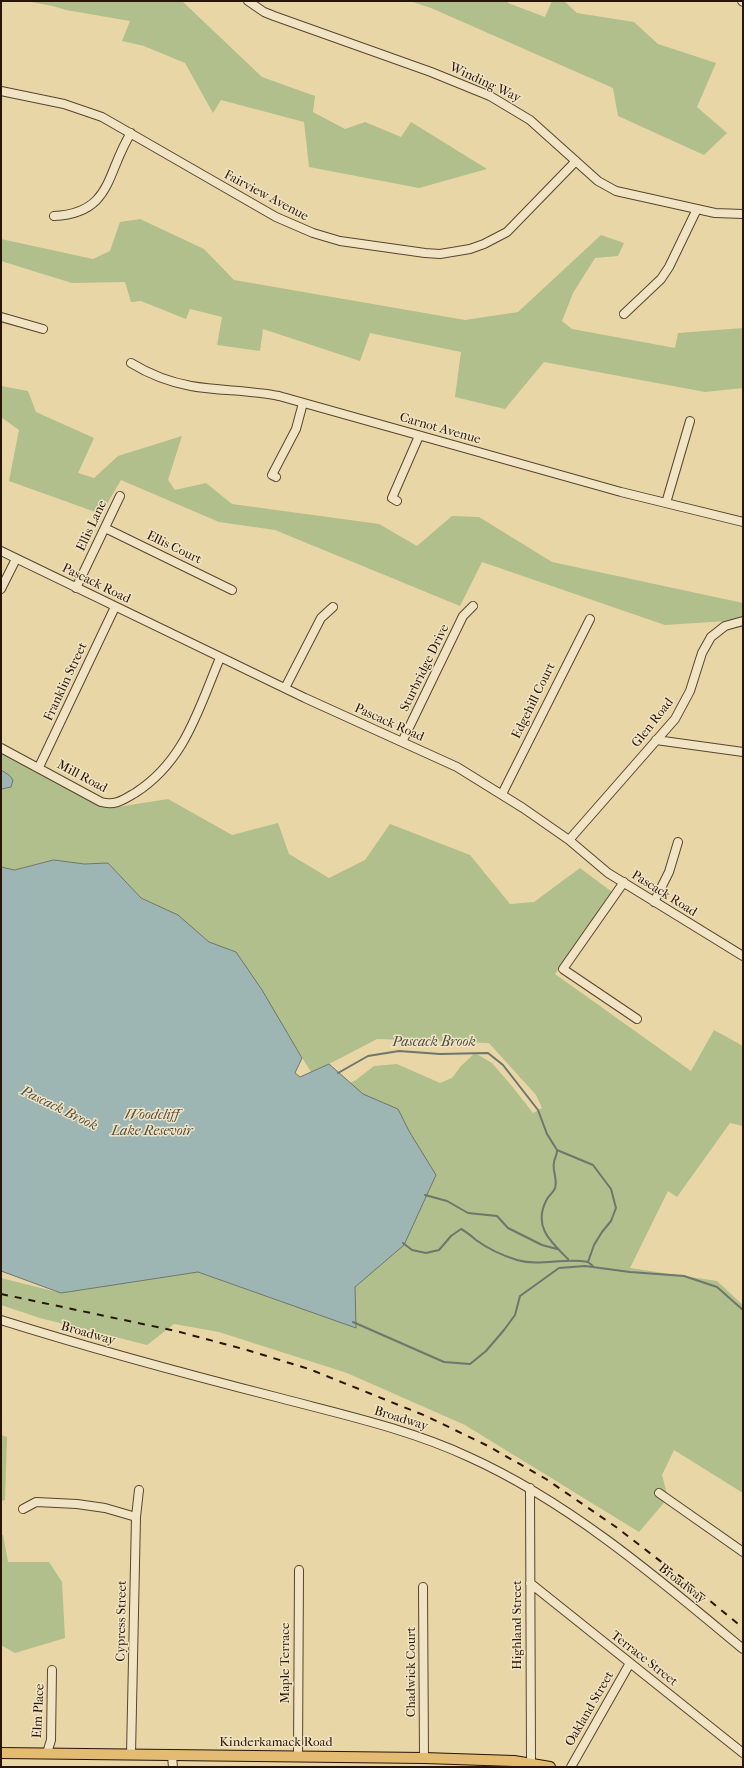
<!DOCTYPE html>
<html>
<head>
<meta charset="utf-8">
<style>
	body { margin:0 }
	#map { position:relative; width:744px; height:1768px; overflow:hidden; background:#e8d6a6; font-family:"IM FELL French Canon",serif }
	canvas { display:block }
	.frame { position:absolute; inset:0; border:2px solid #281505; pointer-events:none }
</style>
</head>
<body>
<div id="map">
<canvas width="744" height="1768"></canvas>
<div class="frame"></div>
</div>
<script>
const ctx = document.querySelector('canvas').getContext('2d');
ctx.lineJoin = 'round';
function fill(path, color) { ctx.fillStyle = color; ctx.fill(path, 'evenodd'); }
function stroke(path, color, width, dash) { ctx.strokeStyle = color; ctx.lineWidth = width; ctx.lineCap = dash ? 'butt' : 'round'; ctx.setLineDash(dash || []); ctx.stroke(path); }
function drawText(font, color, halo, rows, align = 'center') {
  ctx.font = font + ' "IM FELL French Canon",serif'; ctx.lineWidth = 3; ctx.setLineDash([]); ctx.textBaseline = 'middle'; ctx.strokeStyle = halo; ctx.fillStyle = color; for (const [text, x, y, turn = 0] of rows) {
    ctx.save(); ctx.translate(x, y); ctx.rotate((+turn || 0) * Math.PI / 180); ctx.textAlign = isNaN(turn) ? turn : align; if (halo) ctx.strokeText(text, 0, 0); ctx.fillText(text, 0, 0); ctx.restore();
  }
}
fill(new Path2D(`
	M 25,1 L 182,1 L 262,77 L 315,96 L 313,112 L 345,129 L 365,122 L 401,137 L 411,122 L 487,169 L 419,188 L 309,167 L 304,122 L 221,100 L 213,113 L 185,63 L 144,46 L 122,41 L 130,21 L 66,10 L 53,6 Z
	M 410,1 L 508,1 L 508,3 L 545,17 L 552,1 L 564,1 L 577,13 L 634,22 L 658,44 L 716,63 L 697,107 L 727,133 L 704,155 L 618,116 L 613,88 L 431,8 Z
	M 140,219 L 204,249 L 234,280 L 465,320 L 518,312 L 601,235 L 624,243 L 618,256 L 595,258 L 573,293 L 562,321 L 572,329 L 675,348 L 678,333 L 743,328 L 743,388 L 705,392 L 544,362 L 505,409 L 455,397 L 461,352 L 370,333 L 360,361 L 263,329 L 260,351 L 217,345 L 222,317 L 190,309 L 186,319 L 141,301 L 131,302 L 125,282 L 72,283 L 1,261 L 1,239 L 93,259 L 110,251 L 120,222 Z
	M 1,386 L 28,391 L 36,412 L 94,438 L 78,473 L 94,478 L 118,456 L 182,436 L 168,480 L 175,490 L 206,483 L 232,504 L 379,524 L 417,546 L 452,516 L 479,517 L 552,562 L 743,603 L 743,620 L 665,625 L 482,562 L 460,606 L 275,530 L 219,522 L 121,480 L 101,514 L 9,481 L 19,430 L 1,417 Z
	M 1,751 L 111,808 L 168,799 L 232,835 L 278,823 L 289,854 L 329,878 L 365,860 L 390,824 L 470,855 L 510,904 L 534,902 L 580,868 L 612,892 L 555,974 L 691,1071 L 714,1030 L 743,1046 L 743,1126 L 730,1123 L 677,1197 L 668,1191 L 630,1268 L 717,1281 L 743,1305 L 743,1493 L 674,1450 L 662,1475 L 668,1498 L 639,1532 L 465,1425 L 347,1373 L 219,1332 L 174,1324 L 147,1345 L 40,1318 L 1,1305 L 1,1278 L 61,1293 L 198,1272 L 288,1304 L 318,1099 L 356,1080 L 374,1066 L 397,1064 L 440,1083 L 452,1078 L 461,1066 L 475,1053 L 492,1063 L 511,1085 L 533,1113 L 542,1108 L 536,1095 L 489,1043 L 377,1039 L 329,1064 L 311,1072 L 236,952 L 209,942 L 178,915 L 141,898 L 108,863 L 84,864 L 54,860 L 14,870 L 1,867 L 1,789 L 10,787 L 9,775 L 1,770 Z
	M 1,1435 L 7,1437 L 5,1500 L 1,1501 Z
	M 1,1535 L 3,1535 L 8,1562 L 49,1562 L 62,1582 L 65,1638 L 15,1653 L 1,1645 Z`), '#b0bf8b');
const water = new Path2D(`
	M 1,770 L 9,775 L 13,780 L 11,787 L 1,789 Z
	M 54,860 L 84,864 L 108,863 L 141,898 L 178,915 L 209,942 L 236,952 L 262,990 L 302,1058 L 295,1073 L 300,1077 L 329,1064 L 363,1094 L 398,1109 L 409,1131 L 436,1175 L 404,1245 L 355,1287 L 356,1328 L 198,1272 L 61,1293 L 1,1271 L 1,867 L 14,870 Z`);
fill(water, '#9db6b3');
stroke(water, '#6e766d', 1);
stroke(new Path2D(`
	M 338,1073 L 368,1056 L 399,1051 L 440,1054 L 488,1053 L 503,1065 L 538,1110 L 547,1134 L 557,1150 L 593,1165 L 611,1189 L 616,1208 L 611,1221 L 602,1232 L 594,1245 L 588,1262 L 594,1267
	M 557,1151 C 557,1156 554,1158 554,1163 C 552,1170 558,1180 555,1188 C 554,1192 548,1196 546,1201 C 533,1227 551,1242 568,1259
	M 425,1195 L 447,1201 L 468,1213 L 497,1216 L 508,1228 L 542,1245 L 557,1249
	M 403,1243 L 412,1250 L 426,1253 L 439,1250 L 451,1236 L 461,1229 C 467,1232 470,1235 476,1240 C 487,1248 504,1256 517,1260 C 540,1267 565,1257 588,1262
	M 353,1322 L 444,1362 L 470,1364 L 486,1351 L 504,1330 L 515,1315 L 520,1296 L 559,1268 L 585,1266 L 630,1272 L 684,1276 L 717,1287 L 743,1310`), '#6e766d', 2);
const minor = new Path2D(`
	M 248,1 L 264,12 L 274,16 L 431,72 L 490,96 L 530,120 L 598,181 L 616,191 L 715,213 L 743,214
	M 742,1 L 743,2
	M 1,91 L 64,104 L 102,117 L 276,217 L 313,233 L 340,241 L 425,253 L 440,254 L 470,249 L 484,244 L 507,232 L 576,161
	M 54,216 C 113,213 106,172 131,133
	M 624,314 L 661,279 L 669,267 L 697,209
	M 1,317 L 43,329
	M 131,363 C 149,374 169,382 191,386 C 220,391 249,390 279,396 L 621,492 L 743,522
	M 276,477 L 272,475 L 296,429 L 303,403
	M 397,501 L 392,498 L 419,436
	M 666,503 L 690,421
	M 105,528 L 232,590
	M 1,551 L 305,698 L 457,767 L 523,808 L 569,840 L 608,873 L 743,956
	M 76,588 L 120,496
	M 1,589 L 16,559
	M 285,688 L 321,618 L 333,607
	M 656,740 L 743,752
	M 402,742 L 463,616 L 473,606
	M 1,748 L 101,802 C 115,806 123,800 135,793 C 185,761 198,710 220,658
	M 39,767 L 115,607
	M 502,794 L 590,619
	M 569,840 L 675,719 L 690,691 L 702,653 L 711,637 L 725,626 L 743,621
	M 624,882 L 563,969 L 637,1019
	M 654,902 L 669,872 L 678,842
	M 1,1320 C 93,1349 186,1374 280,1398 C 344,1415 409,1429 469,1457 C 569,1502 659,1579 743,1649
	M 530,1488 L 531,1763
	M 659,1493 L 743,1552
	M 23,1509 L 36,1502 L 77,1504 L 105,1508 L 136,1517
	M 530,1583 L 743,1753
	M 423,1587 L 424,1758
	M 47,1753 L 51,1740 L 52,1670
	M 131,1754 L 136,1517 L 139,1490
	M 172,1756 L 173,1767
	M 298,1756 L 299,1570
	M 571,1767 L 630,1663`);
const major = new Path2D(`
	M 1,1753 L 424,1758 L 514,1761 L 550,1767`);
stroke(minor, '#58452d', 10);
stroke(major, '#281505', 12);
stroke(minor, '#f0e4c5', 8);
stroke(major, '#e4bb73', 10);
stroke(new Path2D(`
	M 1,1294 L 176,1331 L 247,1350 L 309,1369 L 426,1416 L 488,1446 L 546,1479 L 616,1527 L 681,1577 L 743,1628`), '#281505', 2, [7, 7]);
drawText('13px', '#281505', '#f0e4c5', [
	["Winding Way",485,83,25],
	["Fairview Avenue",266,196,28],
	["Carnot Avenue",440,429,16],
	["Ellis Lane",92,526,-65],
	["Ellis Court",174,548,26],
	["Pascack Road",96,584,26],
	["Sturbridge Drive",425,668,-64],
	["Franklin Street",66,682,-65],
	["Edgehill Court",534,701,-64],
	["Pascack Road",389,723,24],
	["Glen Road",653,723,-52],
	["Mill Road",82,777,28],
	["Pascack Road",664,894,32],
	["Broadway",88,1334,16],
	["Broadway",401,1419,17],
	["Broadway",682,1584,38],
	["Cypress Street",122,1621,-89],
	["Highland Street",518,1625,-90],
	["Terrace Street",644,1659,38],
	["Maple Terrace",286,1663,-90],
	["Chadwick Court",412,1672,-90],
	["Oakland Street",590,1709,-60],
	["Elm Place",39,1711,-87],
	["Kinderkamack Road",276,1743]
]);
drawText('italic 14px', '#514d42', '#f0e4c5', [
	["Pascack Brook",434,1043],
	["Pascack Brook",59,1109,26],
	["Woodcliff",152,1116],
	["Lake Resevoir",152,1132]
]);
</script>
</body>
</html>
